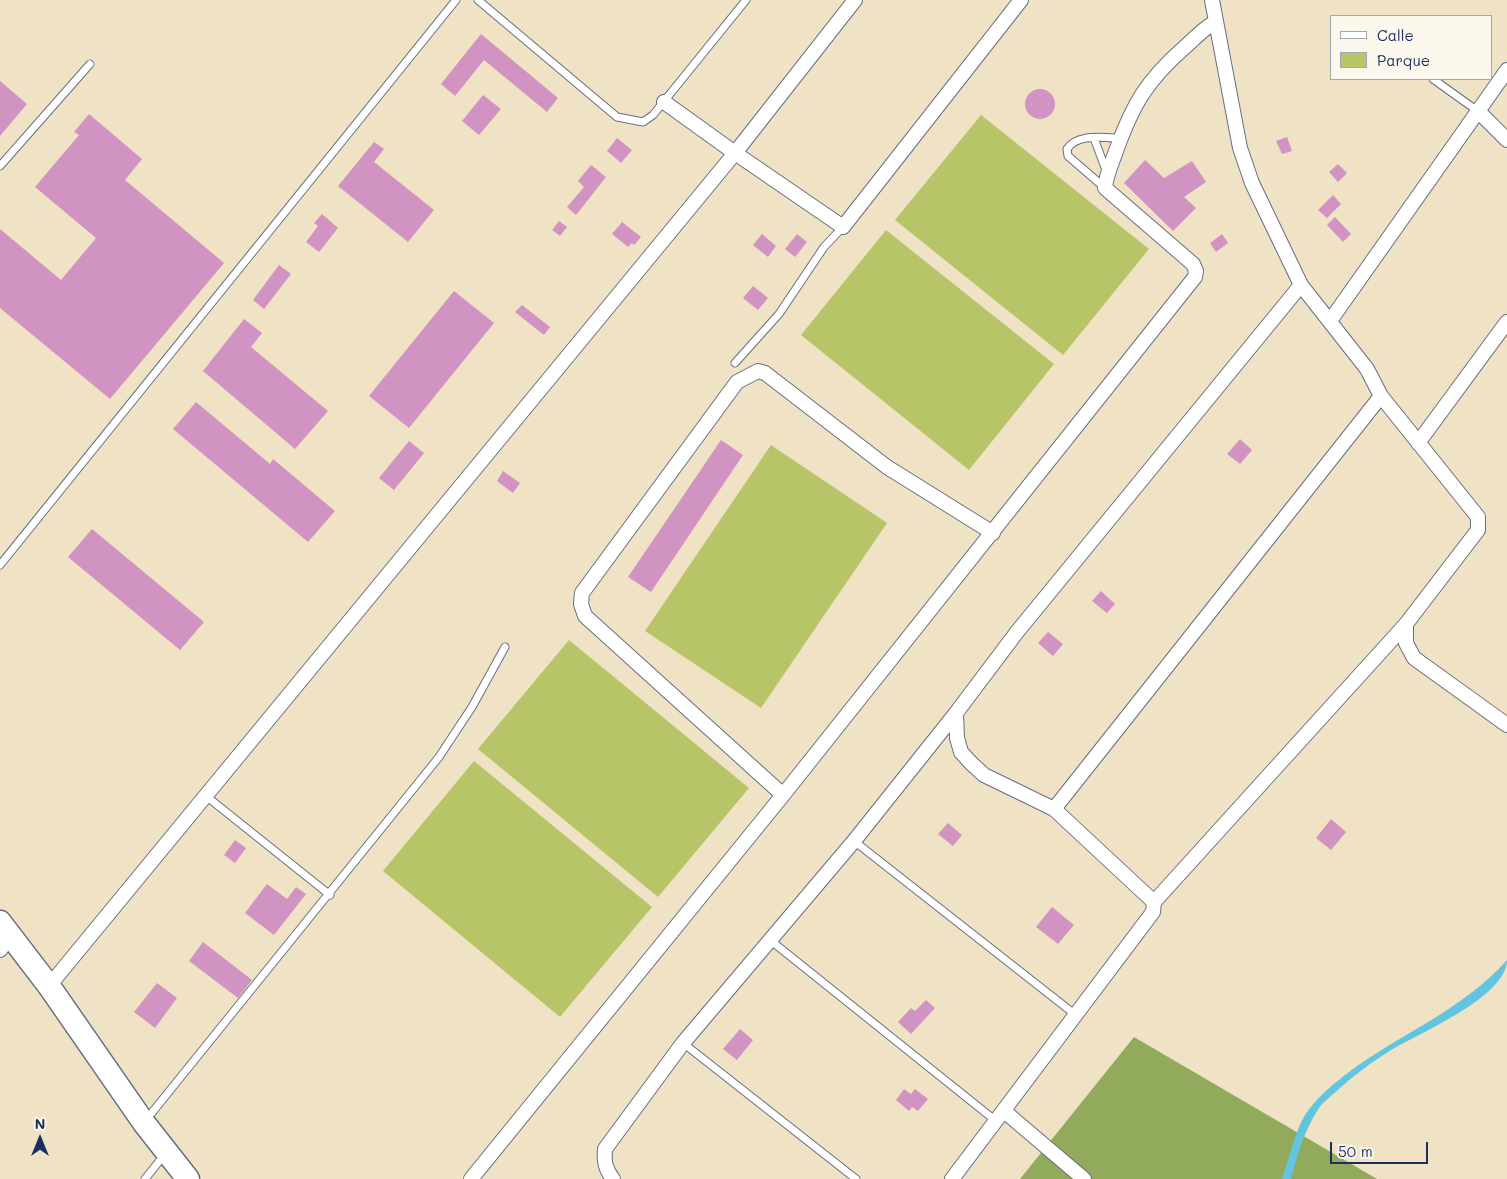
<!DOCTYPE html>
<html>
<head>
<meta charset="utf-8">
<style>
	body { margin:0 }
	#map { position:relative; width:1507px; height:1179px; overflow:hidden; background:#f0e2c4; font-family:Mali,sans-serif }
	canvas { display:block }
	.legend { position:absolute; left:1330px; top:15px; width:162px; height:65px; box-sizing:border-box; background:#fbf7ec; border:1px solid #a1a7b3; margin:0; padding:6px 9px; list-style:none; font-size:15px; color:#1b2f5e }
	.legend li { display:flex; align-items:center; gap:10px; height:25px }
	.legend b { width:25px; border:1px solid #a1a7b3 }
	.north { position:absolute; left:15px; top:1114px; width:50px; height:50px; -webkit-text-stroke:4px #fbf7ec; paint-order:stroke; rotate:0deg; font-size:14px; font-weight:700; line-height:20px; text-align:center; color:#1b2f5e }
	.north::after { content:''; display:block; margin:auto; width:18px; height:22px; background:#1b2f5e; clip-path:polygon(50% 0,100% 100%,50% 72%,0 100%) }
	.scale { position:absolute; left:1330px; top:1142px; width:98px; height:22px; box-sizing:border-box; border:2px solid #1b2f5e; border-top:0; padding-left:6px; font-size:15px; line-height:18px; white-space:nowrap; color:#1b2f5e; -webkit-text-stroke:4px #fbf7ec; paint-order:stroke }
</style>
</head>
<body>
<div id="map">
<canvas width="1507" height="1179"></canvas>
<ul class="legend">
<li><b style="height:6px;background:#fff"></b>Calle</li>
<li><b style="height:14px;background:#b7c568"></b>Parque</li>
</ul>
<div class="north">N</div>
<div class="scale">50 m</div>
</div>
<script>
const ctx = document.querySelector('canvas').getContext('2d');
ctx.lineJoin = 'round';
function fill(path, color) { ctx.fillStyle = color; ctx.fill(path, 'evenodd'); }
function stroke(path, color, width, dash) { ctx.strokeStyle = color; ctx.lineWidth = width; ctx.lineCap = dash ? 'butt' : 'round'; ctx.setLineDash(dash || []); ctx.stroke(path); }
fill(new Path2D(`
	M 981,115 L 1149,249 L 1063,355 L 895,220 Z
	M 886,230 L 1054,364 L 969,470 L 801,335 Z
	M 771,445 L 887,523 L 761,708 L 645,631 Z
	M 569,640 L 749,788 L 658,897 L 478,749 Z
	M 474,761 L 652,907 L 560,1017 L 383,871 Z`), '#b7c568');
fill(new Path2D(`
	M 1134,1037 L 1377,1179 L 1020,1179 Z`), '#91aa5c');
fill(new Path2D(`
	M 1507,960 C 1507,996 1422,1032 1393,1049 C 1371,1062 1352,1077 1332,1095 C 1328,1099 1322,1103 1319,1108 C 1305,1129 1297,1155 1291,1179 L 1282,1179 C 1289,1160 1295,1131 1305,1115 C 1317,1097 1332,1085 1349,1072 C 1400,1034 1464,1009 1507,960 Z`), '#62c5e0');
fill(new Path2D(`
	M 481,34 L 558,98 L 547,112 L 484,60 L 455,96 L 441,84 Z
	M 0,81 L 27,104 L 0,136 Z
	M1025 104a15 15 0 1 1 30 0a15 15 0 1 1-30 0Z
	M 483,95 L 501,109 L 479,135 L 462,121 Z
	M 89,114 L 142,159 L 125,180 L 224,263 L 110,399 L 0,308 L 0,229 L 61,280 L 96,238 L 35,187 L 79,135 L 74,132 Z
	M 1287,137 L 1292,151 L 1282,154 L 1276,141 Z
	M 617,138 L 632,150 L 621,163 L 607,151 Z
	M 374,142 L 384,149 L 374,162 L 434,210 L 408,242 L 338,186 Z
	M 1145,160 L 1164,178 L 1192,161 L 1206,182 L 1184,197 L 1196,208 L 1173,231 L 1124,183 Z
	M 1338,164 L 1347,173 L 1338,182 L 1329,172 Z
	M 591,165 L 606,177 L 576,215 L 567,207 L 584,187 L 578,181 Z
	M 1333,195 L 1341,204 L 1327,218 L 1318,210 Z
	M 322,214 L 338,228 L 319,252 L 306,242 L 318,226 L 314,223 Z
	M 1335,217 L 1351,234 L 1343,242 L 1327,225 Z
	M 559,221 L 567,227 L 560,236 L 552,230 Z
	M 622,222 L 641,237 L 634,245 L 632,243 L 628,247 L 612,234 Z
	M 762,234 L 776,246 L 768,257 L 753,245 Z
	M 797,234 L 807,242 L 795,257 L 785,249 Z
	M 1222,234 L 1228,243 L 1216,252 L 1210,243 Z
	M 279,265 L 291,274 L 264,309 L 253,300 Z
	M 753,286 L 768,298 L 758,310 L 743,298 Z
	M 454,291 L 494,323 L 409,428 L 369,396 Z
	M 522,305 L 550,327 L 544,335 L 515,312 Z
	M 244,319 L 262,333 L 251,347 L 328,411 L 295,449 L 203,371 Z
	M 196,402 L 270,464 L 273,459 L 335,511 L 308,542 L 173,429 Z
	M 1240,439 L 1252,450 L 1240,464 L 1227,454 Z
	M 721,440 L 743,455 L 651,592 L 628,577 Z
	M 409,441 L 424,453 L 394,490 L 379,478 Z
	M 503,471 L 520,483 L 513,493 L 497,481 Z
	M 92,529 L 204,622 L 180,650 L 68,557 Z
	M 1101,591 L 1115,604 L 1107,613 L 1092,601 Z
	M 1048,632 L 1063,644 L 1053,656 L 1038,643 Z
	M 1331,819 L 1346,832 L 1331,850 L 1316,838 Z
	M 948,823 L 962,835 L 953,846 L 938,834 Z
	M 235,840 L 246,848 L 235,863 L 224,855 Z
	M 267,884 L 287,899 L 296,887 L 306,894 L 274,935 L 245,913 Z
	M 1052,907 L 1074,925 L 1058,944 L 1036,927 Z
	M 203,942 L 252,980 L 238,998 L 189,961 Z
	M 157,983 L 177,998 L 155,1028 L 134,1012 Z
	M 926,1000 L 935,1008 L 911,1034 L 898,1022 L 911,1008 L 915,1011 Z
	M 740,1029 L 753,1040 L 737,1060 L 723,1049 Z
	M 904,1089 L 911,1094 L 915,1089 L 928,1099 L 918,1111 L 912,1107 L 909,1111 L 896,1100 Z`), '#d193c1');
const service = new Path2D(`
	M 478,0 L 617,117 L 643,122 L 653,115 L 746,0
	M 1433,79 L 1479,112
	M 1094,138 L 1107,173
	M 0,166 L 90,64
	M 1105,188 L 1068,156 L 1067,149 C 1077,133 1104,138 1121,138
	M 735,363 L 779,314 L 824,247 L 843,227
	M 0,565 L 456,0
	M 206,796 L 330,895
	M 854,841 L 1077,1016
	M 770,940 L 996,1121
	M 683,1043 L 856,1179
	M 146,1120 L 439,757 L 472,707 L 505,647
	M 145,1179 L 165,1154`);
const minor = new Path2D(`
	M 1212,0 L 1240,148 L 1252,183 L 1301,285 L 1367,369 L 1381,396 L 1478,517 L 1478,530 L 1406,624 L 1406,643 L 1414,658 L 1507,725
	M 664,102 L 735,153 L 855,0
	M 1479,112 L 1507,140
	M 1330,321 L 1507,70
	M 1418,443 L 1507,322
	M 783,795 L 585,616 L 581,604 L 582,593 L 737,382 L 758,371 L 765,373 L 887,467 L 993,533
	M 1054,809 L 1381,396
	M 1154,902 L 1406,624
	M 0,950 L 10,937
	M 49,986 L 735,153 L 843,227 L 1021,0
	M 1004,1111 L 1084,1179
	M 471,1179 L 783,795 L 1195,277 L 1196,271 L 1193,264 L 1105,188 C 1106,175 1112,163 1116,151 C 1133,104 1147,80 1185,47 C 1195,38 1203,29 1215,22
	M 613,1179 C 605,1169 604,1161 605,1149 L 683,1043 L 854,841 L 956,713 L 1017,632 L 1301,285
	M 952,1179 L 1153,912 L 1154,902 L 1054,809 L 984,775 L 971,763 L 961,752 L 957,738 L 956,713`);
const trunk = new Path2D(`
	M 0,922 L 49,986 L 144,1123 L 188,1179`);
stroke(service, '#666e82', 9);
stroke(minor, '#666e82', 16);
stroke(trunk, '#666e82', 25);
stroke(service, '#fff', 7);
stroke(minor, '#fff', 14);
stroke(trunk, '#fff', 22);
</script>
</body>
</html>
